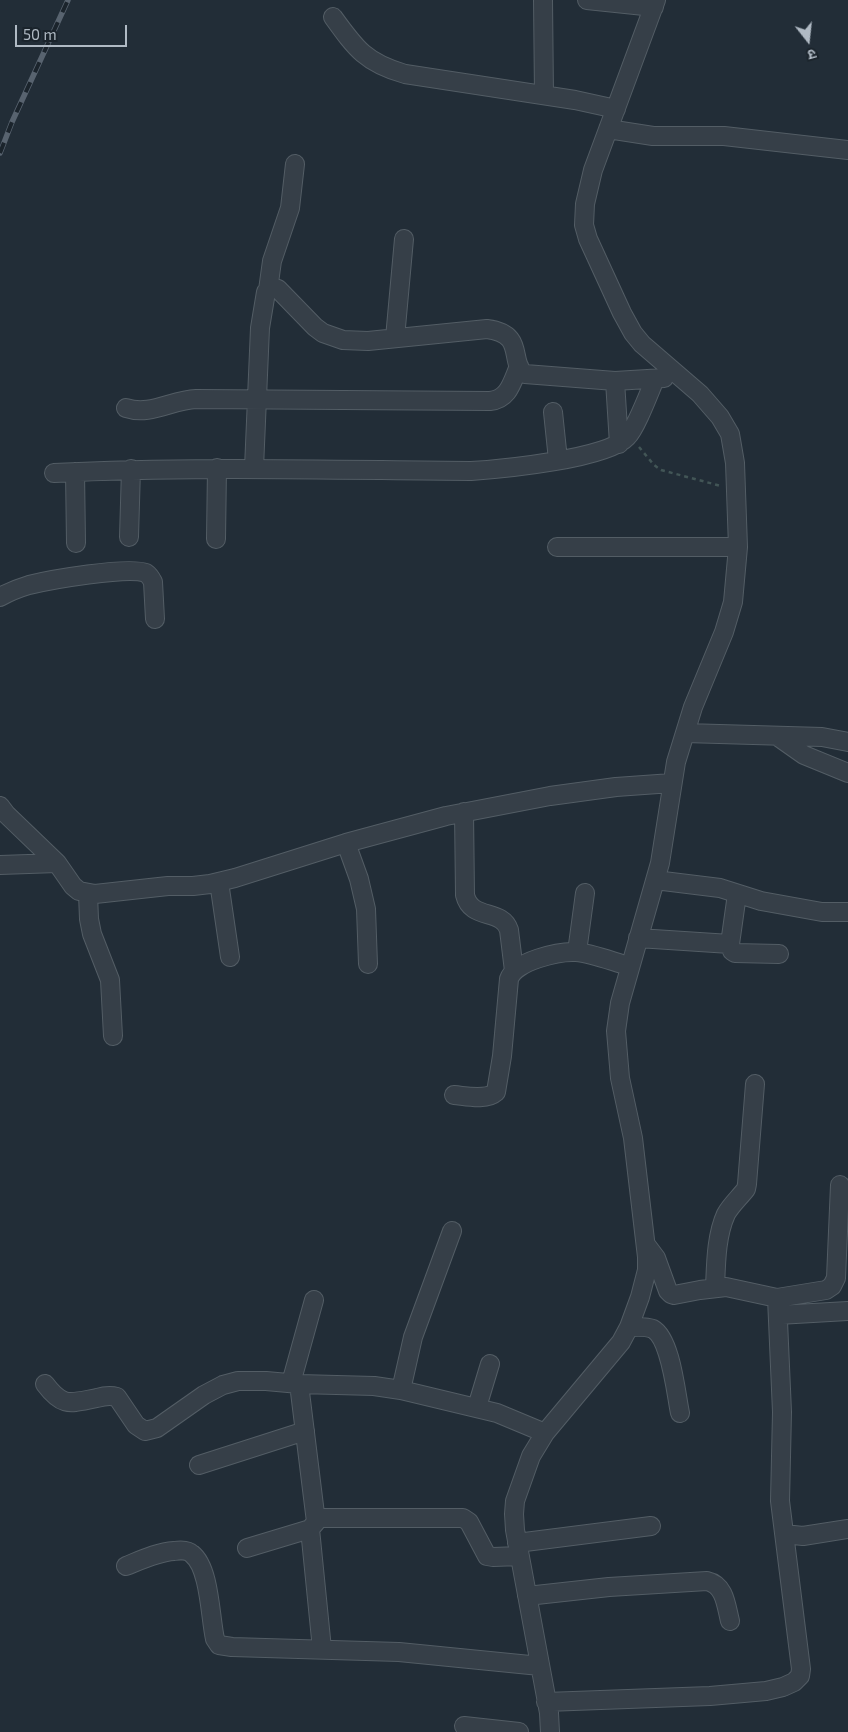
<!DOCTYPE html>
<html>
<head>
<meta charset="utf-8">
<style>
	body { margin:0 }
	#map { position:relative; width:848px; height:1732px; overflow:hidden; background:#222d37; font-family:"Exo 2","Noto Sans Devanagari",sans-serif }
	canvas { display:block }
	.north { position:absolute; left:783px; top:15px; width:50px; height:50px; -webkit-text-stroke:4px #1b242c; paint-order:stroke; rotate:164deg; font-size:14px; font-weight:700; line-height:20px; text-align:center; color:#b0bac4 }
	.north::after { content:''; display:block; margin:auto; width:18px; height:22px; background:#b0bac4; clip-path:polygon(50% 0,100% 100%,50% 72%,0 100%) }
	.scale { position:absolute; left:15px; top:25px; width:112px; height:22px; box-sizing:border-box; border:2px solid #b0bac4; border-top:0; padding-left:6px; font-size:15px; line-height:18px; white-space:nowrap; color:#b0bac4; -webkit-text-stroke:4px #1b242c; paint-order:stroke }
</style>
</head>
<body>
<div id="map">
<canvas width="848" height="1732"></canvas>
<div class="north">उ</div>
<div class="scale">50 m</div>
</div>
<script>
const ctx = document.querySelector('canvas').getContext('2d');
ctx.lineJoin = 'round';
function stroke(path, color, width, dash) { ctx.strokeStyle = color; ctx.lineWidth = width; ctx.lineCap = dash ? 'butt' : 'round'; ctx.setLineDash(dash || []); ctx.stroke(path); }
const minor = new Path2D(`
	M 543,0 L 544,95
	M 587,0 L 654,7
	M 333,17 C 356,49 366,63 405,74 L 575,100 L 616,109
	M 608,129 L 653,136 L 724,136 L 848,150
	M 268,290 L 272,261 L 290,208 L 295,164
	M 395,338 L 404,239
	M 615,381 L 619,444
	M 126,408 C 150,416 172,400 196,399 L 490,401 C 509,399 512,382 519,366
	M 553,412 L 558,460
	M 254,468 L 260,328 L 266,292 L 272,287 L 278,289 L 315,327 L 323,333 L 343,340 L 368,341 L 487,329 C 527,334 508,363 525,374 L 615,381 L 664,378
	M 75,472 L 76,543
	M 54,473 C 193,466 332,470 471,471 C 502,469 607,459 627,437 C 636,428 649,393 655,379
	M 129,537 L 131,469
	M 216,539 L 217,468
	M 557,547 L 738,547
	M 0,597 C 9,592 19,588 29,585 C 49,580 128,566 146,573 C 149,575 151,578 153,582 L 155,619
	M 685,733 L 822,737 L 848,742
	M 777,736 L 804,755 L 848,773
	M 0,806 L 6,814 L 57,863 L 73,886 L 79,891 L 95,894 L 168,886 L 193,886 L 210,884 L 235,878 L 346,843 L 446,816 L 550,796 L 616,787 L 672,783
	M 464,812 L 465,895 C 471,921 502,908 509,930 L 514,971
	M 346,843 L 359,879 L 366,909 L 368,964
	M 0,865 L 57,863
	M 655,880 L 720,888 L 761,901 L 822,912 L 848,912
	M 219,882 L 230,957
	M 88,894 L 89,919 L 92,934 L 110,980 L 113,1036
	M 737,894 L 730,944 L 732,951 L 735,953 L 779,954
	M 638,938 L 730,944
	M 577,952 L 585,893
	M 454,1095 C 466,1096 486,1101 496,1092 L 502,1056 L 509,979 C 515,961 559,951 576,952 C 591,953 614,962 629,966
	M 647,1246 L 656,1258 L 668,1291 L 671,1294 L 674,1295 L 700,1290 L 726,1287 L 777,1298 L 826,1290 L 832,1286 L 836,1278 L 840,1185
	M 715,1288 C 716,1264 716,1236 726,1214 C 731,1205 739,1198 746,1189 L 747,1184 L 755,1084
	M 778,1315 L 848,1311
	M 629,1327 C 636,1327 646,1326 653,1329 C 671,1339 676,1394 680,1413
	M 291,1383 L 314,1300
	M 45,1384 C 63,1408 70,1403 97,1398 C 104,1396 110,1395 117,1397 L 136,1425 L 145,1431 L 157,1428 L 204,1395 L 223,1385 L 238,1381 L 266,1381 L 299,1384 L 374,1386 L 401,1390 L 497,1413 L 545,1433
	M 401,1390 L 413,1337 L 452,1231
	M 477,1407 L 490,1364
	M 199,1465 L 305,1431
	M 316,1518 L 463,1518 L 469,1522 L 487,1556 L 493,1557 L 520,1556
	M 310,1529 L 322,1649
	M 784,1534 L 803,1536 L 848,1529
	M 517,1543 L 651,1526
	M 247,1548 L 310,1529 L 316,1522 L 299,1384
	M 126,1566 C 141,1560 158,1552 174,1551 C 180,1550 188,1550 192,1554 C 210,1568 210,1617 215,1639 L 219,1645 L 232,1647 L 399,1652 L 540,1666
	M 527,1596 L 609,1587 L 707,1581 C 725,1585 726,1605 730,1621
	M 546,1702 L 710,1696 L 766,1691 L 783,1687 L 794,1682 L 800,1676 L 801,1669 L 780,1501 L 782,1412 L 777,1298
	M 464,1726 L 519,1732
	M 550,1732 L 549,1713 L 515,1530 L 514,1514 L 515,1501 L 531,1456 L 545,1433 L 621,1342 L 629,1327 L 640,1297 L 647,1270 L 647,1257 L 633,1138 L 620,1078 L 616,1031 L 620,1003 L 660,863 L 676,762 L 693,707 L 724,632 L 733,602 L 738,547 L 735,463 L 730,434 L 720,417 L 700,394 L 642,344 L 633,333 L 622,313 L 588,239 L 584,225 L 585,204 L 593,170 L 656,0`);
stroke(minor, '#535d65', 20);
stroke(new Path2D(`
	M 639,447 L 654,465 L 661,470 L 721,486`), '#425556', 2.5, [4, 4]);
stroke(minor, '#363f48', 18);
const rail = new Path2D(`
	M 0,153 L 12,122 L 68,0`);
stroke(rail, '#58636f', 5.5);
stroke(rail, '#1b242c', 4, [11]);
</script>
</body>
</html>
